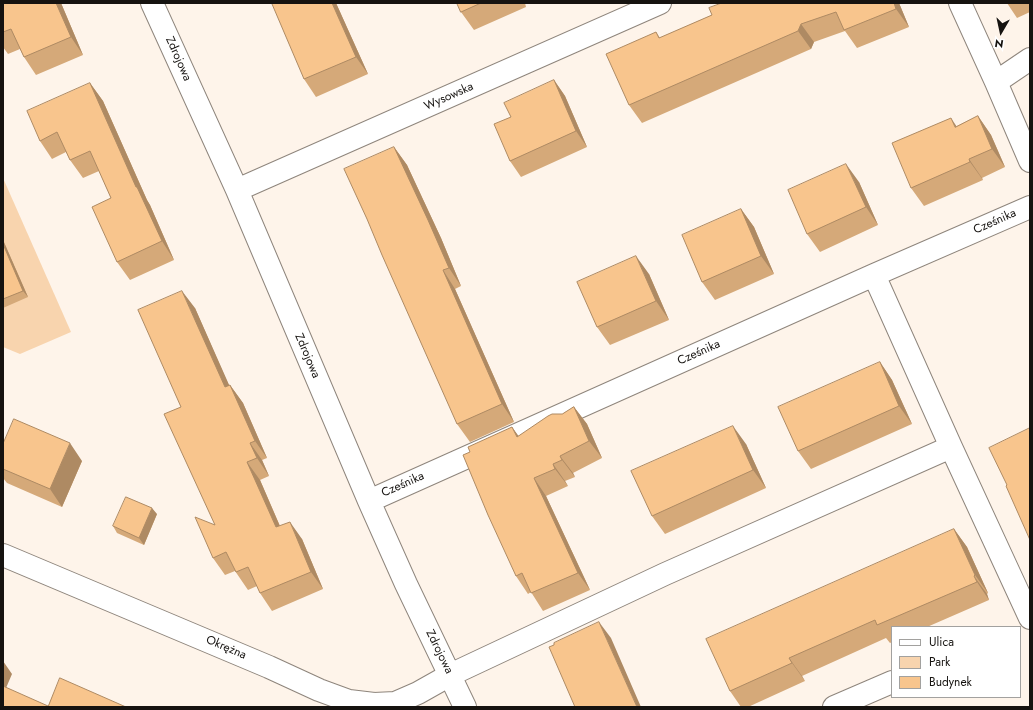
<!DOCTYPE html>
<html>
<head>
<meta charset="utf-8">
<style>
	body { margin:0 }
	#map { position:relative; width:1033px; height:710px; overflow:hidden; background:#fef4ea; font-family:Jost,sans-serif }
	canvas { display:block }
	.frame { position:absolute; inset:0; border:4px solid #161310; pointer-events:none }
	.legend { position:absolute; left:891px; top:626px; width:130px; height:72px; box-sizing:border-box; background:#fff; border:1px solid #a2a19f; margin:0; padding:5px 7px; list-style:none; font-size:12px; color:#161310 }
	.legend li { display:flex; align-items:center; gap:8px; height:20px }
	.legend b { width:20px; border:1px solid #a2a19f }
	.north { position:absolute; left:981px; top:12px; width:40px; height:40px; -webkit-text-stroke:3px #fff; paint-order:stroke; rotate:189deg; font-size:11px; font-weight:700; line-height:16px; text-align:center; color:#161310 }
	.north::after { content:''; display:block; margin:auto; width:14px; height:18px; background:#161310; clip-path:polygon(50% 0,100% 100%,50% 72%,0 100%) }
</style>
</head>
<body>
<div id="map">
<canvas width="1033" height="710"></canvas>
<div class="frame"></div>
<ul class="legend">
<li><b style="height:5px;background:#fff"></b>Ulica</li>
<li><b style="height:11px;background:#f8d4ae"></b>Park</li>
<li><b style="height:11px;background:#f8c58d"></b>Budynek</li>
</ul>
<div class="north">N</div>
</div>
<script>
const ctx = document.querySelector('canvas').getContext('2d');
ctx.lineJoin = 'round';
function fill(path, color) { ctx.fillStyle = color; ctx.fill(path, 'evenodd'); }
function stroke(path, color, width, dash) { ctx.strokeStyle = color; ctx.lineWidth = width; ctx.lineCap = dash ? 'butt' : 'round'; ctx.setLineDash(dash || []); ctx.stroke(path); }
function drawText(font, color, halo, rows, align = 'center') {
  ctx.font = font + ' Jost,sans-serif'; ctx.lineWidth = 4; ctx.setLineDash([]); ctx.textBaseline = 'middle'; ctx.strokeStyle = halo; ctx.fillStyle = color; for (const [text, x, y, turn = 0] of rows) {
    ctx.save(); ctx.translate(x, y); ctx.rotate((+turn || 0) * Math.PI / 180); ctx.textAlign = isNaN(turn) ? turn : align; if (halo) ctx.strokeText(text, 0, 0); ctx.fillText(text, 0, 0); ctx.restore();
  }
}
fill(new Path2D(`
	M 3,178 L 71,332 L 20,354 L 3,347 Z`), '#f8d4ae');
const minor = new Path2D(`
	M 152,3 L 237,190 L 369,501 L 406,584 L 465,707
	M 960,3 L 996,82 L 1030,161
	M 996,82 L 1030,59
	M 237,190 L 660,3
	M 874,275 L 951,447 L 1030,618
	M 369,501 L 874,275 L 1030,207
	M 3,555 L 269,667 L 319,690 L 349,701 L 374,704 L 395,703 L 418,693 L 450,675 L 665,574 L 951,447
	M 834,707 L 892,682`);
stroke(minor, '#8e857c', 24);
stroke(minor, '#fff', 22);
fill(new Path2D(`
	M 3,3 L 61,3 L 83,55 L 36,75 L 24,57 L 20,49 L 8,54 L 3,47 Z
	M 274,3 L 336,3 L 368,74 L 316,97 L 304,79 Z
	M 457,3 L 525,3 L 526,7 L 474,30 L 461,12 Z
	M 722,3 L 899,3 L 909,27 L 857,48 L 845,31 L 814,42 L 811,49 L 642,123 L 629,105 L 656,32 L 660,38 L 712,15 Z
	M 1007,3 L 1030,3 L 1030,12 L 1017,18 Z
	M 554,80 L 565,96 L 587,147 L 521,177 L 510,161 L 511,117 Z
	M 90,83 L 103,101 L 147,200 L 150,205 L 174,260 L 130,280 L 117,262 L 111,198 L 99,171 L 83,178 L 70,160 L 66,152 L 52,159 L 40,141 Z
	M 978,116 L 991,135 L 1005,167 L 982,178 L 983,180 L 924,206 L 911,188 L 957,126 Z
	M 394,147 L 407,165 L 441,238 L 461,286 L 455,289 L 514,422 L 470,442 L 457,424 Z
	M 859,182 L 878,225 L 820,252 L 807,234 Z
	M 741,209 L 754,227 L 774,274 L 715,300 L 702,282 Z
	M 3,240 L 28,297 L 3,308 Z
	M 649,274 L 669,320 L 610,345 L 597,327 Z
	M 195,308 L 229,386 L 230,385 L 243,403 L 267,458 L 262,460 L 269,476 L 260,480 L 280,526 L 302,539 L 323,589 L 272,611 L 260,593 L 257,586 L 248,590 L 235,571 L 225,575 L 213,558 L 215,525 L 181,407 Z
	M 880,362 L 892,380 L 912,424 L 811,469 L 798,451 Z
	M 574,407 L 587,424 L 602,458 L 573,473 L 575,477 L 565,481 L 568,486 L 546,496 L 590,590 L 543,611 L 531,592 L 528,594 L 516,576 L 470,452 L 512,427 L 518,436 L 562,414 Z
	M 3,444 L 82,461 L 62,507 L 7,483 L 3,478 Z
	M 746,444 L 766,488 L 665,534 L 652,516 Z
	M 157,514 L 144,545 L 117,533 L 113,526 Z
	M 954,529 L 967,547 L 988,593 L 987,594 L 989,600 L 927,627 L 892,627 L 892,642 L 890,643 L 886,638 L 802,676 L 805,681 L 748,707 L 741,707 L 730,691 Z`), '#d5a979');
fill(new Path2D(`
	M 56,3 L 61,3 L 83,55 L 71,37 Z
	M 332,3 L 336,3 L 368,74 L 356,57 Z
	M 894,3 L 899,3 L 909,27 L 896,9 Z
	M 801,24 L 814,42 L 811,49 L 798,31 Z
	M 554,80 L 565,96 L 587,147 L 576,131 Z
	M 90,83 L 103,101 L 147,200 L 150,205 L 174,260 L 162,241 L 136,187 Z
	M 978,116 L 991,135 L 1005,167 L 992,149 Z
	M 951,118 L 963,136 L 955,127 Z
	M 394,147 L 407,165 L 441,238 L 461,286 L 449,268 Z
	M 969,159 L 982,178 L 983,180 L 970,162 Z
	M 846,164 L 859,182 L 878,225 L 866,207 Z
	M 741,209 L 754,227 L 774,274 L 761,256 Z
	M 3,240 L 28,297 L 23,291 L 3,244 Z
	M 636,256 L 649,274 L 669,320 L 656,301 Z
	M 443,270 L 455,289 L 514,422 L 502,404 Z
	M 182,291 L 195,308 L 238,405 L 225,387 Z
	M 880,362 L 892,380 L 912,424 L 899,406 Z
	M 230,385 L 243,403 L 267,458 L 255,441 Z
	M 574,407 L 587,424 L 602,458 L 589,441 Z
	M 733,426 L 746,444 L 766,488 L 753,470 Z
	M 512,427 L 525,445 L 517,437 Z
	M 70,443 L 82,461 L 62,507 L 50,489 Z
	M 250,443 L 262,460 L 269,476 L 257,458 Z
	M 560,456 L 573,473 L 575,477 L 562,460 Z
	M 247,462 L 260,480 L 288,545 L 276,527 Z
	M 553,464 L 565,481 L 568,486 L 555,469 Z
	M 534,478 L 546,496 L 590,590 L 578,573 Z
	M 152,508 L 157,514 L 144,545 L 139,538 Z
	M 290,522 L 302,539 L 323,589 L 311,572 Z
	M 954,529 L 967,547 L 988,593 L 975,575 Z
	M 974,576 L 987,594 L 989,600 L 977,582 Z
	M 599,622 L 611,638 L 641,707 L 637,707 Z
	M 789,658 L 802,676 L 805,681 L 792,663 Z
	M 3,661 L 12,674 L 3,695 Z`), '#ae8a63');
const building = new Path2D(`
	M 3,3 L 56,3 L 71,37 L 24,57 L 11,29 L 3,32 Z
	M 274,3 L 332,3 L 356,57 L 304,79 L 272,4 Z
	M 457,3 L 481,3 L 461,12 Z
	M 722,3 L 894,3 L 896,9 L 844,30 L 836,12 L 801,24 L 798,31 L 629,105 L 606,54 L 656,32 L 659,38 L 712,15 L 709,8 Z
	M 554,80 L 576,131 L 510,161 L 494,124 L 511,117 L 504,103 Z
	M 90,83 L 136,187 L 137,187 L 162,241 L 117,262 L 92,207 L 111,198 L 90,151 L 70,160 L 57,132 L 40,141 L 27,111 Z
	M 978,116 L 992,149 L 969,159 L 970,162 L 911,188 L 892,143 L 951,118 L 955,127 Z
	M 394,147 L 428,220 L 449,268 L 443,270 L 502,404 L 457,424 L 382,255 L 367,219 L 344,169 Z
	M 846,164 L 866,207 L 807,234 L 788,190 Z
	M 741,209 L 761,256 L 702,282 L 682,235 Z
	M 3,244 L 23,291 L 3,299 Z
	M 636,256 L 656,301 L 597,327 L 577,282 Z
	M 182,291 L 225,387 L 230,385 L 255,441 L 250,443 L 257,458 L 247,462 L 276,527 L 290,522 L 311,572 L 260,593 L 248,567 L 236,572 L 226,552 L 213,558 L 195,517 L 215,525 L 164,414 L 181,407 L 138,310 Z
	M 880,362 L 899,406 L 798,451 L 778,407 Z
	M 574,407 L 589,441 L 560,456 L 562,460 L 553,464 L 555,469 L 534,478 L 578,573 L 531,593 L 522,573 L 516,576 L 488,515 L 463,455 L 470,452 L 468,447 L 512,427 L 517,437 L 548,416 L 552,414 L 562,414 Z
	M 14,419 L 70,443 L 50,489 L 3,469 L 3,444 Z
	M 733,426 L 753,470 L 652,516 L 631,471 Z
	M 1030,428 L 1030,540 L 1006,486 L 1007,485 L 989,448 Z
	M 126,497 L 152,508 L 139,538 L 113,526 Z
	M 954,529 L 975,575 L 974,576 L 977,582 L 877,625 L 875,620 L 789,658 L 792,663 L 730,691 L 706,639 Z
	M 599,622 L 637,707 L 575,707 L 549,647 L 554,645 L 554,643 Z
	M 60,678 L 126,707 L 3,707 L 3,686 L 48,706 Z`);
fill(building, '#f8c58d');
stroke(building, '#ae8a63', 1);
drawText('12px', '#161310', '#fff', [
	["Zdrojowa",178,59,66],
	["Wysowska",449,97,-24],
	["Cześnika",995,222,-24],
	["Cześnika",699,353,-24],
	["Zdrojowa",307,356,67],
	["Cześnika",403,485,-24],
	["Okrężna",226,648,23],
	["Zdrojowa",439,652,64]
]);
</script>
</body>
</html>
